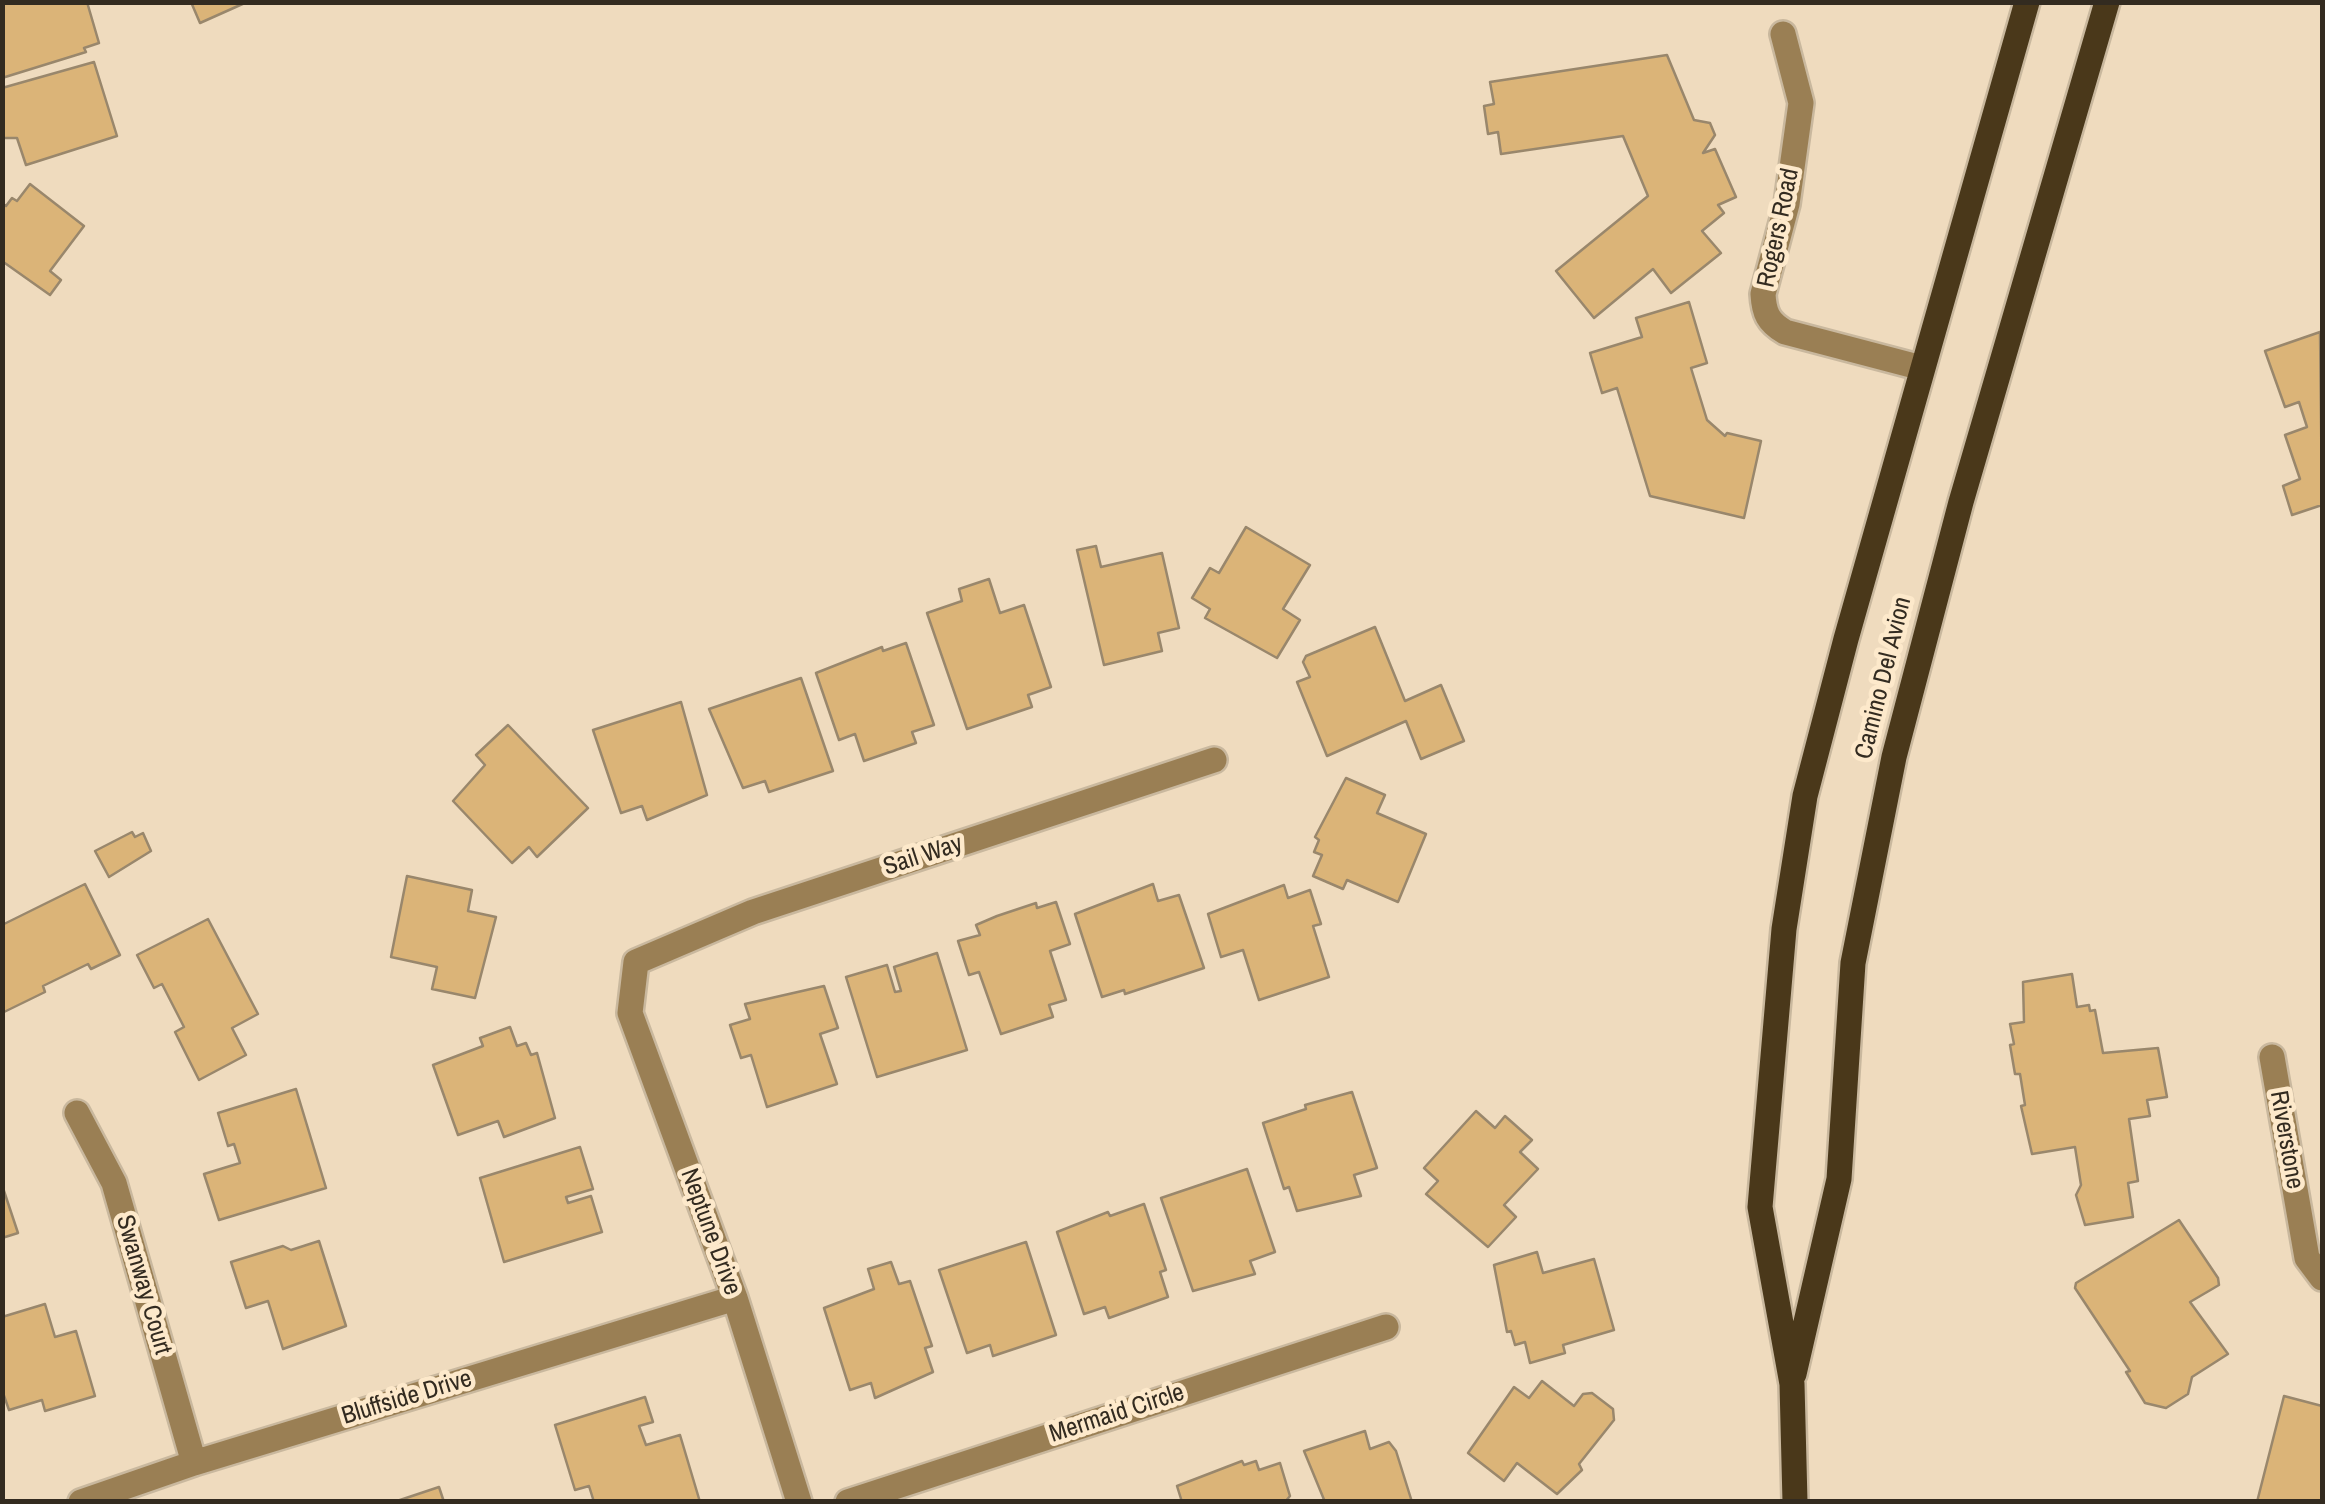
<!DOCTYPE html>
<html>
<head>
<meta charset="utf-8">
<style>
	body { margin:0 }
	#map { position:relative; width:2325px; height:1504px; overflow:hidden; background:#efdbbe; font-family:"Archivo Narrow",sans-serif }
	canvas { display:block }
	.frame { position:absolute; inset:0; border:5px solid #332b20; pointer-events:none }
</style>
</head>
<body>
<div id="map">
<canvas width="2325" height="1504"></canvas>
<div class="frame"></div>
</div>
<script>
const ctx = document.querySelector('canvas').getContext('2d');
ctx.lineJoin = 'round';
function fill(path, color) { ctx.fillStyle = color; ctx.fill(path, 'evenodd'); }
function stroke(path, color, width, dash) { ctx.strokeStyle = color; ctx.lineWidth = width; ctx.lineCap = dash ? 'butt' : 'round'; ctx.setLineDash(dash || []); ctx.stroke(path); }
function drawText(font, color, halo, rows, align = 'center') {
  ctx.font = font + ' "Archivo Narrow",sans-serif'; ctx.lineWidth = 9; ctx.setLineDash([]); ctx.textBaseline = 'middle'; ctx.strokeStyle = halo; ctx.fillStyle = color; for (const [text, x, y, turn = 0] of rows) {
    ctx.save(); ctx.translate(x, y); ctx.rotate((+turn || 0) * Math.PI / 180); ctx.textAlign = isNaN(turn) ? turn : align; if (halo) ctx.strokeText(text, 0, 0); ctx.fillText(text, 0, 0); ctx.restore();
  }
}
const building = new Path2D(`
	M 2,2 L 87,2 L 99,43 L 84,48 L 86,52 L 2,78 Z
	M 191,2 L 247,2 L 200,23 Z
	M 1667,55 L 1694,120 L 1710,123 L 1715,135 L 1703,153 L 1715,149 L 1736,197 L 1718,205 L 1724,213 L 1702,231 L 1721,253 L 1671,293 L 1653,269 L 1594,318 L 1556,271 L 1648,196 L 1623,136 L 1501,154 L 1498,132 L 1488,134 L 1484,106 L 1494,104 L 1490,82 Z
	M 94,62 L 117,136 L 26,165 L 17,138 L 2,138 L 2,88 Z
	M 30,184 L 84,226 L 50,271 L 61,280 L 50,295 L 2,261 L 2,203 L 6,206 L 12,198 L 17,201 Z
	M 1689,302 L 1707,363 L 1691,368 L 1707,420 L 1725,436 L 1727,433 L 1761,441 L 1744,518 L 1650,496 L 1617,388 L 1602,393 L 1590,353 L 1642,337 L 1636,318 Z
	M 2320,332 L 2322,505 L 2292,515 L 2283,486 L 2300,479 L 2285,435 L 2307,427 L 2299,402 L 2285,407 L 2265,351 Z
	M 1246,527 L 1310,565 L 1283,609 L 1300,620 L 1277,658 L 1205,618 L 1210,609 L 1192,598 L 1210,568 L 1219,573 Z
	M 1096,546 L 1101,567 L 1162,553 L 1179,628 L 1158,633 L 1162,651 L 1104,665 L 1077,550 Z
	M 989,579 L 1000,613 L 1024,605 L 1051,687 L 1028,695 L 1032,707 L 967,729 L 927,613 L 962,601 L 959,589 Z
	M 1375,627 L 1405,701 L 1441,685 L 1464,741 L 1421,759 L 1406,721 L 1327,756 L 1297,682 L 1310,677 L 1303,662 L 1306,656 Z
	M 906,643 L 934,725 L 912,732 L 916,743 L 864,761 L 855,734 L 839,740 L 816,673 L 882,647 L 883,651 Z
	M 801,678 L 833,771 L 769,792 L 765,781 L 743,788 L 709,709 Z
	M 681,702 L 707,795 L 647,820 L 642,806 L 621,813 L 593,730 Z
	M 508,725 L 588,808 L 537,857 L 529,847 L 512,863 L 453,801 L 485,765 L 476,755 Z
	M 1346,778 L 1385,795 L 1377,813 L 1426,834 L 1398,902 L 1347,880 L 1343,889 L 1313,876 L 1322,855 L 1314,852 L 1319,840 L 1315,837 Z
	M 132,832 L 135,837 L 143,833 L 151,851 L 109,877 L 95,851 Z
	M 407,876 L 472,890 L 468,911 L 496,917 L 475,998 L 432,989 L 437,967 L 391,957 Z
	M 85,884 L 120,955 L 91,969 L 88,964 L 43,986 L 45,992 L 2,1013 L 2,925 Z
	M 1153,884 L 1158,901 L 1179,895 L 1204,968 L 1125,994 L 1124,990 L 1102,997 L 1075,914 Z
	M 1284,885 L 1288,898 L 1310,890 L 1321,924 L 1313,926 L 1329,977 L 1259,1000 L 1243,950 L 1221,957 L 1208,914 Z
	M 1056,902 L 1070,944 L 1050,951 L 1066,1000 L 1049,1005 L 1053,1017 L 1001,1034 L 979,972 L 969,975 L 958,941 L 980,935 L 976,925 L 997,916 L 1036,903 L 1037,908 Z
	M 208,919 L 258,1014 L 232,1028 L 246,1055 L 199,1080 L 175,1032 L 184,1027 L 162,984 L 154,988 L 137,955 Z
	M 937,953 L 967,1050 L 877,1077 L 846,977 L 887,965 L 895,992 L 901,991 L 894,967 Z
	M 2072,974 L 2077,1007 L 2089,1005 L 2090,1011 L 2095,1010 L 2103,1053 L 2158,1048 L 2167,1097 L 2147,1100 L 2150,1116 L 2129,1119 L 2138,1181 L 2128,1183 L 2133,1217 L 2085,1225 L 2076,1195 L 2081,1185 L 2075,1147 L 2032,1154 L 2021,1106 L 2025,1105 L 2020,1074 L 2015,1074 L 2010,1045 L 2014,1044 L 2010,1024 L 2024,1022 L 2023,982 Z
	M 824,986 L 838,1028 L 820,1034 L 837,1084 L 767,1107 L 751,1055 L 741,1058 L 730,1025 L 750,1019 L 745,1004 Z
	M 510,1027 L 517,1046 L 526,1043 L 531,1055 L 537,1053 L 555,1118 L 504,1137 L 498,1121 L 458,1135 L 433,1065 L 483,1046 L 480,1038 Z
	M 296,1089 L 326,1188 L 219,1220 L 204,1174 L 240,1163 L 234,1144 L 228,1146 L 218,1113 Z
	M 1352,1092 L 1377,1168 L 1354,1175 L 1361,1196 L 1297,1211 L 1289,1187 L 1284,1189 L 1263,1123 L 1306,1109 L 1305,1105 Z
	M 1476,1111 L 1495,1128 L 1505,1116 L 1532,1140 L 1520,1152 L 1538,1169 L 1504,1205 L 1516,1217 L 1488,1247 L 1426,1194 L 1438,1181 L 1424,1168 Z
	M 580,1147 L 593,1189 L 566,1197 L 568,1203 L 591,1196 L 602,1232 L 504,1262 L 480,1178 Z
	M 1247,1169 L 1275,1252 L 1250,1261 L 1255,1274 L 1193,1291 L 1161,1198 Z
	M 2,1185 L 18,1233 L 2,1238 Z
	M 1144,1204 L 1166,1270 L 1160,1272 L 1168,1297 L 1109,1318 L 1105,1307 L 1084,1314 L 1057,1232 L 1108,1212 L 1110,1216 Z
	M 2179,1220 L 2218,1278 L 2219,1285 L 2190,1302 L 2228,1354 L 2192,1377 L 2188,1394 L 2166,1408 L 2145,1403 L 2126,1372 L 2130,1371 L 2075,1288 L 2076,1283 Z
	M 319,1241 L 346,1326 L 283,1349 L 268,1301 L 246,1308 L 231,1262 L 283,1246 L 291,1250 Z
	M 1026,1242 L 1056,1335 L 993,1356 L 990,1345 L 967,1353 L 939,1270 Z
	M 1537,1252 L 1543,1273 L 1594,1259 L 1614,1330 L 1563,1345 L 1565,1353 L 1530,1363 L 1525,1342 L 1515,1345 L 1511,1331 L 1507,1332 L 1494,1265 Z
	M 891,1262 L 899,1284 L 910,1281 L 932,1346 L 925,1348 L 933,1372 L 875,1398 L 871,1383 L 850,1390 L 824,1308 L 874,1289 L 868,1269 Z
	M 45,1304 L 55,1337 L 76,1331 L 95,1396 L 45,1411 L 42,1400 L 9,1410 L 2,1390 L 2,1317 Z
	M 1542,1381 L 1574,1406 L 1583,1394 L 1592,1393 L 1613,1409 L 1614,1420 L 1579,1464 L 1582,1470 L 1557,1494 L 1517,1463 L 1504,1481 L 1468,1453 L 1514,1387 L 1529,1398 Z
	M 2284,1396 L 2322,1406 L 2322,1502 L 2257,1502 Z
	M 645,1397 L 653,1422 L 639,1426 L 646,1445 L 680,1435 L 700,1502 L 594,1502 L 589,1486 L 575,1490 L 555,1425 Z
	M 1365,1431 L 1370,1449 L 1389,1442 L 1396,1451 L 1412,1502 L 1325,1502 L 1304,1451 Z
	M 1242,1461 L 1244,1465 L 1256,1461 L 1259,1470 L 1280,1463 L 1290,1496 L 1285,1502 L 1182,1502 L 1177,1486 Z
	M 439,1487 L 444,1502 L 394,1502 Z`);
fill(building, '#dbb478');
stroke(building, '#99876c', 2.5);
const minor = new Path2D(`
	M 1783,34 L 1801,103 L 1787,204 L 1763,294 C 1764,313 1768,322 1785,332 L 1922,368
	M 2272,1057 L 2307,1258 L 2322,1278
	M 77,1113 L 114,1183 L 194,1463
	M 81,1502 L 194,1463 L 735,1298
	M 799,1502 L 735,1298 L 630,1013 L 636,962 L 753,912 L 1214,760
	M 848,1502 L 1386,1327`);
const major = new Path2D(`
	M 1794,1374 L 1839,1179 L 1853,963 L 1894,757 L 1961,502 L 2107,2
	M 1795,1502 L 1792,1384 L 1760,1207 L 1784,929 L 1805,796 L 1846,639 L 2027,2`);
stroke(minor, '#c9b89e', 30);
stroke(major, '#c9b89e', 30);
stroke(minor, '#9a7f54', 25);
stroke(major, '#4a381a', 25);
drawText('25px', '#332b20', '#fde9cb', [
	["Rogers Road",1779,228,-78],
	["Camino Del Avion",1884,678,-76],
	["Sail Way",923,856,-18],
	["Riverstone",2286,1140,80],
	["Neptune Drive",710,1232,70],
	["Swanway Court",143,1285,74],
	["Bluffside Drive",407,1398,-17],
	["Mermaid Circle",1117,1414,-18]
]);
</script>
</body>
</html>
